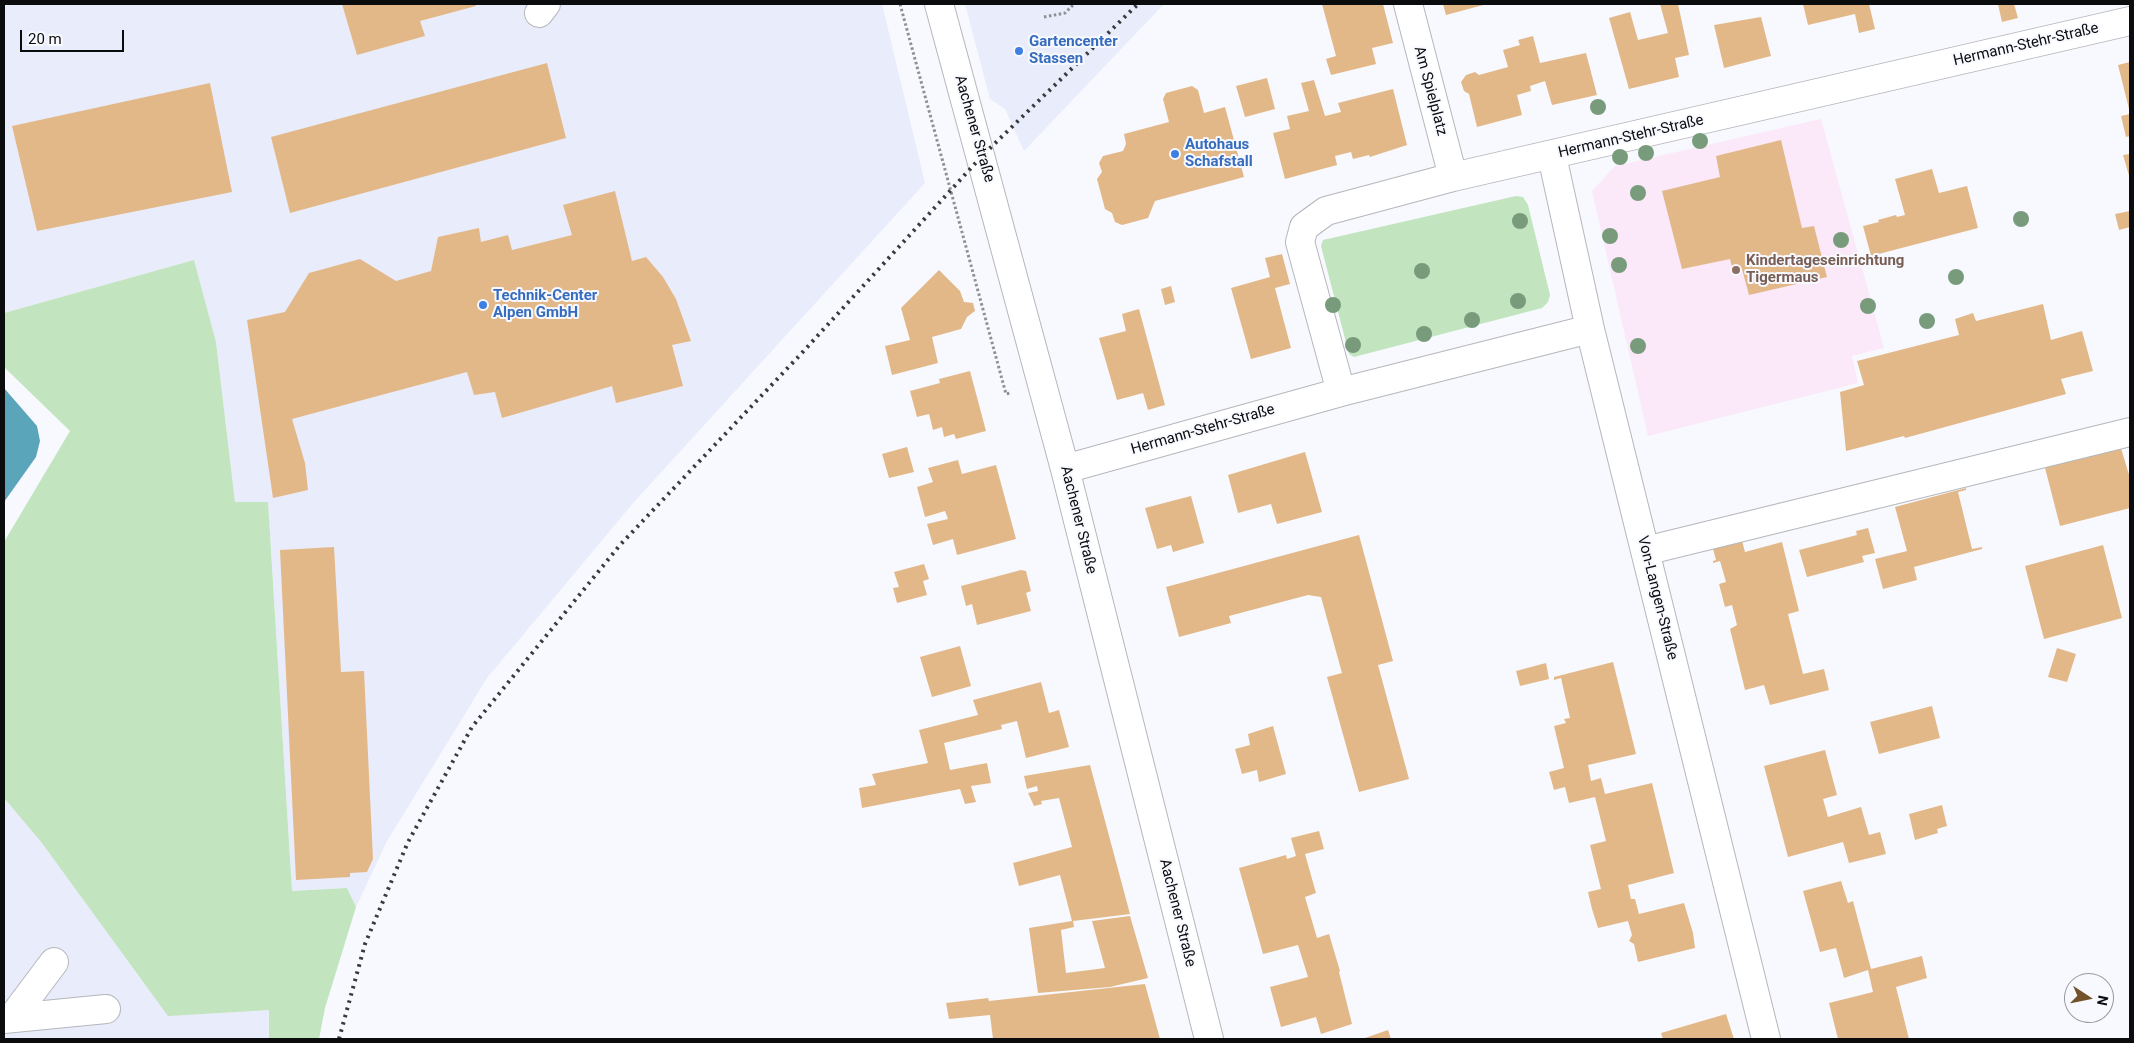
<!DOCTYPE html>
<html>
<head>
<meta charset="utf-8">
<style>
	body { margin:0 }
	#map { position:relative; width:2134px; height:1043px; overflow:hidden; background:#f7f9ff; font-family:Roboto,sans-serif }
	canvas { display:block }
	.frame { position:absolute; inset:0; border:5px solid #0b0c0e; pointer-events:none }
	.north { position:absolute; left:2064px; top:973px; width:50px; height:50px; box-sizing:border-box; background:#f7f9ff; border:1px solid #999a9f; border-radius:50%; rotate:101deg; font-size:14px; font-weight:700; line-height:20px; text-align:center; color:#0b0c0e }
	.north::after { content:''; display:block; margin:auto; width:18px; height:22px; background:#74532a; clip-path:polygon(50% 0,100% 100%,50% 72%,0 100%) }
	.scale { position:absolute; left:20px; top:30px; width:104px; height:22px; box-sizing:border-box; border:2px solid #0b0c0e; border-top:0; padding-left:6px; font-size:15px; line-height:18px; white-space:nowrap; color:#0b0c0e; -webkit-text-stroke:4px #f7f9ff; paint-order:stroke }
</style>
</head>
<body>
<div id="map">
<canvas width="2134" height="1043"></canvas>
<div class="frame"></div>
<div class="north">N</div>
<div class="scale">20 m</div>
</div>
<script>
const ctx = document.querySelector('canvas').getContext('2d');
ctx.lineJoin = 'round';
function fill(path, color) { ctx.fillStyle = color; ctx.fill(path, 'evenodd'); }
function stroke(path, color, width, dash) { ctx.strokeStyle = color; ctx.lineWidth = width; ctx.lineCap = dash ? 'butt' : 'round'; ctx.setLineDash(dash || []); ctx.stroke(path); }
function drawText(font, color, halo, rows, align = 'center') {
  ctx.font = font + ' Roboto,sans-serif'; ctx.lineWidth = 4; ctx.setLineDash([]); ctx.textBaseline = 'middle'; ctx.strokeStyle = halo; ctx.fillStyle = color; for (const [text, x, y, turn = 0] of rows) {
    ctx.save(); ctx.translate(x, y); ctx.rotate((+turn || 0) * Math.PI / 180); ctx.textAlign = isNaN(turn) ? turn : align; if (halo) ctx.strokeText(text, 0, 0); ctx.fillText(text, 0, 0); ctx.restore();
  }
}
fill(new Path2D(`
	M 4,4 L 882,4 L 925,183 L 634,502 L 487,678 L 387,841 L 356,907 L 347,888 L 292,891 L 268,502 L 235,502 L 216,342 L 194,260 L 4,313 Z
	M 965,4 L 1164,4 L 1024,151 L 1005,109 L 990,99 Z
	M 4,798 L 42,843 L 269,1010 L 269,1039 L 4,1039 Z`), '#e9ecfa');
fill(new Path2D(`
	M 1821,119 L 1884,348 L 1852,356 L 1858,383 L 1648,436 L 1592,191 L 1615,166 Z`), '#fbe8f9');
fill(new Path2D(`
	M 1516,196 L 1523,197 L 1528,205 L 1550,295 L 1548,302 L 1542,308 L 1354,357 L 1349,354 L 1321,246 L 1323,240 Z
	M 194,260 L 216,342 L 235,502 L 268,502 L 292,891 L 347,888 L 356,907 L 325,1008 L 319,1039 L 269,1039 L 269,1010 L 168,1016 L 42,843 L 4,798 L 4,542 L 70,431 L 4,367 L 4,313 Z`), '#c2e4bf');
fill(new Path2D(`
	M 4,388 L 37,426 L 40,441 L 36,457 L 4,502 Z`), '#5aa5ba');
fill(new Path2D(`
	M 342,4 L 475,4 L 476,6 L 420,21 L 425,36 L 357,55 Z
	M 1322,4 L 1383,4 L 1393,43 L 1372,48 L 1376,64 L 1331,75 L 1326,59 L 1336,56 Z
	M 1443,4 L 1487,4 L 1446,15 Z
	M 1660,4 L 1678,4 L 1689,55 L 1675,58 L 1679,77 L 1629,89 L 1609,18 L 1630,12 L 1638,40 L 1668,33 Z
	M 1803,4 L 1869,4 L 1875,29 L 1859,33 L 1855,14 L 1808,25 Z
	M 1998,4 L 2014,4 L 2018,18 L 2002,22 Z
	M 1761,17 L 1771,56 L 1724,68 L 1714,25 Z
	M 1533,36 L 1540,63 L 1586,53 L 1597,95 L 1552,105 L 1545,81 L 1530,86 L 1531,91 L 1517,95 L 1522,115 L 1477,127 L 1469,94 L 1464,91 L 1461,82 L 1466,75 L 1475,72 L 1479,75 L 1508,67 L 1503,50 L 1520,45 L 1518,40 Z
	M 2130,62 L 2130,113 L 2118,65 Z
	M 547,63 L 566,138 L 290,213 L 271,137 Z
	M 1267,78 L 1275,109 L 1245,117 L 1236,86 Z
	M 1314,80 L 1325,116 L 1341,112 L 1338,103 L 1393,89 L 1407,145 L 1370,157 L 1369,155 L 1353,159 L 1351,152 L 1335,156 L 1337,165 L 1285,179 L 1273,133 L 1290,129 L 1287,116 L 1309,111 L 1301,83 Z
	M 210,83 L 232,192 L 37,231 L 12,126 Z
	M 1192,86 L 1198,90 L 1204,113 L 1225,107 L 1244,177 L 1155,201 L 1148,218 L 1122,225 L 1115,222 L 1112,213 L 1105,209 L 1097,179 L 1102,172 L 1099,163 L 1103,156 L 1123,151 L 1126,144 L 1124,134 L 1169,122 L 1163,99 L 1166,93 Z
	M 2130,114 L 2130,136 L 2126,137 L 2121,116 Z
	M 1781,140 L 1802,228 L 1814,226 L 1827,277 L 1749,295 L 1742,269 L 1733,271 L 1730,259 L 1682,269 L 1662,191 L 1720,177 L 1716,156 Z
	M 2130,154 L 2130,179 L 2123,155 Z
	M 1932,169 L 1939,193 L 1967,186 L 1978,228 L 1871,256 L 1863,226 L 1879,222 L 1878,220 L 1896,215 L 1897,217 L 1905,215 L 1895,179 Z
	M 615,191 L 632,261 L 646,257 L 663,277 L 676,299 L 691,341 L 672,345 L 683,386 L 616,403 L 612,386 L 502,418 L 495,392 L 474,395 L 467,372 L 292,419 L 305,463 L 308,490 L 273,498 L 247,320 L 285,312 L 309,273 L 360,259 L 396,281 L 431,271 L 438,237 L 479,228 L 481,242 L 508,235 L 512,250 L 572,235 L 563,205 Z
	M 2130,211 L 2130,227 L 2119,230 L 2115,214 Z
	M 1282,254 L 1290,284 L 1275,288 L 1291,348 L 1251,359 L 1231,288 L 1270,277 L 1265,258 Z
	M 939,270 L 960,291 L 964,302 L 973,303 L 975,311 L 967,317 L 961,329 L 932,337 L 938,363 L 892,375 L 885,346 L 910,340 L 901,308 Z
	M 1171,286 L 1175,302 L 1165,305 L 1161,289 Z
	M 2043,304 L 2051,340 L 2082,331 L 2093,371 L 2061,379 L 2066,394 L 1905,438 L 1904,436 L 1846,451 L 1840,392 L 1864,385 L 1857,361 L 1959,335 L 1955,319 L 1973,313 L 1976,321 Z
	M 1139,309 L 1165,405 L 1148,410 L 1143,393 L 1117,400 L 1099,338 L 1126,331 L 1122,314 Z
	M 970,371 L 986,431 L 956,439 L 954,434 L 944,437 L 942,427 L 933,430 L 929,414 L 917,417 L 910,391 L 940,383 L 939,379 Z
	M 2120,445 L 2130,478 L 2130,508 L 2060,526 L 2044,464 Z
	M 907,447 L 914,472 L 889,478 L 882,454 Z
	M 1305,452 L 1322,512 L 1277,524 L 1271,504 L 1238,513 L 1228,475 Z
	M 958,460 L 962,474 L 996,465 L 1016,539 L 957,555 L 953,539 L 933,545 L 927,524 L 948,519 L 945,511 L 925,517 L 917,487 L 933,482 L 928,468 Z
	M 1966,488 L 1966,490 L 1958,492 L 1972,549 L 1982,547 L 1982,549 L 1914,567 L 1917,580 L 1883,589 L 1875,559 L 1907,551 L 1895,507 Z
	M 1191,496 L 1204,543 L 1173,552 L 1171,545 L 1157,549 L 1145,508 Z
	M 1868,528 L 1875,553 L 1862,556 L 1864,562 L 1807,577 L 1799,550 L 1857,535 L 1856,531 Z
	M 1359,535 L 1393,661 L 1378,665 L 1409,779 L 1359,792 L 1327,677 L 1342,673 L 1321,597 L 1308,595 L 1229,616 L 1231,623 L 1179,637 L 1166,587 Z
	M 1741,537 L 1745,552 L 1782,542 L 1799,611 L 1788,614 L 1803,674 L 1824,669 L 1829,690 L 1770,705 L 1764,685 L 1745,690 L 1730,629 L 1737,625 L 1732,605 L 1725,607 L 1719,584 L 1726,582 L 1720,561 L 1713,563 L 1713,561 L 1716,560 L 1712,545 Z
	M 2103,545 L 2122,618 L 2044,639 L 2025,566 Z
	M 334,547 L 341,672 L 364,671 L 373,859 L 367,872 L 350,873 L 350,877 L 296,880 L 280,550 Z
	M 924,564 L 929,579 L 923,581 L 927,595 L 897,603 L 893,588 L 899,587 L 894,572 Z
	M 1021,570 L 1026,571 L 1031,591 L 1026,593 L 1031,611 L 977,625 L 972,604 L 966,606 L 961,586 Z
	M 960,646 L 971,686 L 932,697 L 920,657 Z
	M 2057,648 L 2076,654 L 2067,682 L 2048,677 Z
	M 1613,662 L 1636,754 L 1588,765 L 1591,781 L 1601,778 L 1605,794 L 1652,783 L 1674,873 L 1628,885 L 1631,899 L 1635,899 L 1639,914 L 1684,903 L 1693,933 L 1695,948 L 1638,962 L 1634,944 L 1629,941 L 1632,935 L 1628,921 L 1598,928 L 1592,909 L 1588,892 L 1601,889 L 1590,845 L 1606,841 L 1595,797 L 1569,803 L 1565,787 L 1554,790 L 1549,772 L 1564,768 L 1554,726 L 1566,723 L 1564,719 L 1570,718 L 1561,678 L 1554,680 L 1554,677 Z
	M 1546,663 L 1549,679 L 1520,686 L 1516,671 Z
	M 1041,682 L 1049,713 L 1059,710 L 1069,747 L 1026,758 L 1017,721 L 1001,725 L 1002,729 L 944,743 L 950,770 L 987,763 L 991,783 L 971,786 L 976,802 L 965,804 L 960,789 L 862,808 L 859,788 L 876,785 L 872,774 L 928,763 L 919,730 L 978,715 L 973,700 Z
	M 1932,706 L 1940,738 L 1879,754 L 1870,722 Z
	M 1273,726 L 1286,774 L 1259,782 L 1257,770 L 1242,774 L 1235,749 L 1250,745 L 1248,734 Z
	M 1825,750 L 1837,795 L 1823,799 L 1828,817 L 1861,807 L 1869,835 L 1880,832 L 1886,854 L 1849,863 L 1843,842 L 1788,857 L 1764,766 Z
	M 1090,765 L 1130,914 L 1073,921 L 1074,927 L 1061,930 L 1066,973 L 1105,968 L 1092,921 L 1130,916 L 1148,978 L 1110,987 L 1038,993 L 1029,928 L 1072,921 L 1060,875 L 1019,886 L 1013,863 L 1072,847 L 1059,798 L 1041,801 L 1042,804 L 1034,806 L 1028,793 L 1038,791 L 1037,786 L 1027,789 L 1024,776 Z
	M 1942,805 L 1947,826 L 1937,829 L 1938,833 L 1915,840 L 1909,814 Z
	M 1319,831 L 1324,849 L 1305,854 L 1316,893 L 1305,897 L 1317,938 L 1329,934 L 1340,971 L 1339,972 L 1352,1024 L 1321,1034 L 1316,1017 L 1281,1027 L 1270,987 L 1308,977 L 1298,945 L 1263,954 L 1239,868 L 1286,855 L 1287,859 L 1296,856 L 1291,838 Z
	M 1841,881 L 1848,903 L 1853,901 L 1871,969 L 1922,956 L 1927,978 L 1896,987 L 1909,1039 L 1838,1039 L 1829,1003 L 1873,992 L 1868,970 L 1844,978 L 1836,948 L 1820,952 L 1803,891 Z
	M 1145,984 L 1160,1039 L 993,1039 L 990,1015 L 949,1019 L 946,1003 L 988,998 L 989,1001 Z
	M 1726,1014 L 1734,1039 L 1663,1039 L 1661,1033 Z
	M 1388,1030 L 1391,1039 L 1362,1039 Z`), '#e3b888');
const minor = new Path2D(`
	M 939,4 L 1065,469 L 1209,1039
	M 1408,4 L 1453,177
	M 539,13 L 546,4
	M 1552,156 L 1590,329 L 1766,1039
	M 1341,392 L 1300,242 L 1304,227 L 1326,211 L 1453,177 L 2130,21
	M 1065,469 L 1341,392 L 1590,329
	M 1645,551 L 2130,432
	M 12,1018 L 54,962
	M 4,1019 L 106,1009`);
stroke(minor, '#b5b7bc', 30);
stroke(new Path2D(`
	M 900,4 L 1006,394 L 1011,393
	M 1044,17 L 1065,13 L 1074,4`), '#8e9094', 3, [2.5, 2.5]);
stroke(minor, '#fff', 28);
stroke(new Path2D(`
	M 339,1039 L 365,944 L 408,842 L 472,727 L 620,545 L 800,355 L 982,156 L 1138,4`), '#393a3d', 4, [2.5, 5]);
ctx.fillStyle = '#789b7c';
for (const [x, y] of [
	[1598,107],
	[1700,141],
	[1646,153],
	[1620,157],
	[1638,193],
	[2021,219],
	[1520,221],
	[1610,236],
	[1841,240],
	[1619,265],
	[1422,271],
	[1956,277],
	[1518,301],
	[1333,305],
	[1868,306],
	[1472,320],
	[1927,321],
	[1424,334],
	[1353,345],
	[1638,346]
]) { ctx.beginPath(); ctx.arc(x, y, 8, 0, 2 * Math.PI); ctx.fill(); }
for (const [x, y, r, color] of [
	[1019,51,5,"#3f7fe0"],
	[1175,154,5,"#3f7fe0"],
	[1736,270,5,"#8d6e63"],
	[483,305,5,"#3f7fe0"]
]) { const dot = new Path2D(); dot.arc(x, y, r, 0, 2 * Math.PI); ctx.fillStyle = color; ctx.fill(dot); stroke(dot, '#f7f9ff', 2); }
drawText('bold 15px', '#366cbe', '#f7f9ff', [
	["Gartencenter",1029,42],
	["Stassen",1029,59],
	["Autohaus",1185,145],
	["Schafstall",1185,162],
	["Technik-Center",493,296],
	["Alpen GmbH",493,313]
], 'left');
drawText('15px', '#0b0c0e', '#f7f9ff', [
	["Hermann-Stehr-Straße",2026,45,-13],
	["Am Spielplatz",1430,91,75],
	["Aachener Straße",974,129,74],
	["Hermann-Stehr-Straße",1631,137,-13],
	["Hermann-Stehr-Straße",1203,430,-16],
	["Aachener Straße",1078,520,76],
	["Von-Langen-Straße",1657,598,76],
	["Aachener Straße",1177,913,76]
]);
drawText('bold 15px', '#785e54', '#f7f9ff', [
	["Kindertageseinrichtung",1746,261],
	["Tigermaus",1746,278]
], 'left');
</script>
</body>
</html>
